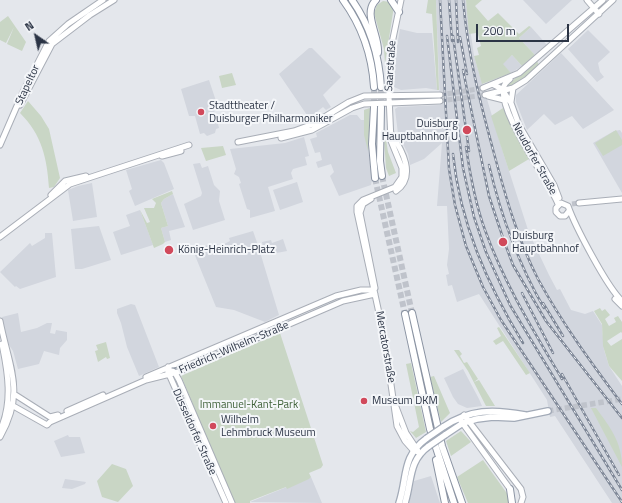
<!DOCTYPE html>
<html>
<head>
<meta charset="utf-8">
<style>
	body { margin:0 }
	#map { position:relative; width:622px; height:503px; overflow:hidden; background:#e4e7ec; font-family:"Titillium Web",sans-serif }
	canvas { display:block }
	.north { position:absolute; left:16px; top:16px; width:40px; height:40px; -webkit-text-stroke:3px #f4f6f9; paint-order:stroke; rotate:326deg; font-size:11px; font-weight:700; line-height:16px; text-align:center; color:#2b3445 }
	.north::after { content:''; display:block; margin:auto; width:14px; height:18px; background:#2b3445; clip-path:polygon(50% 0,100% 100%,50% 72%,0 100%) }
	.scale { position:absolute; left:476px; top:24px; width:93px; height:18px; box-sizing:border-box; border:2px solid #2b3445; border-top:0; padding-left:5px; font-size:12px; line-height:14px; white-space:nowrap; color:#2b3445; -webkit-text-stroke:3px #f4f6f9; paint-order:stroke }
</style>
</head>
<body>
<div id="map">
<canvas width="622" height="503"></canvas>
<div class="north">N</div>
<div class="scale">200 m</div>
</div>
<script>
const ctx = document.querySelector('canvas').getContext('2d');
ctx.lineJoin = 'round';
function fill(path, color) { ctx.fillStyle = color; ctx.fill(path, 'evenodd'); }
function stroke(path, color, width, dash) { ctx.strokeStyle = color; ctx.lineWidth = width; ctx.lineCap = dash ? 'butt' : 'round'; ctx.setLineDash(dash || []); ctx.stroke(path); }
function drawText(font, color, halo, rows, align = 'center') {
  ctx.font = font + ' "Titillium Web",sans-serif'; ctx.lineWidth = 4; ctx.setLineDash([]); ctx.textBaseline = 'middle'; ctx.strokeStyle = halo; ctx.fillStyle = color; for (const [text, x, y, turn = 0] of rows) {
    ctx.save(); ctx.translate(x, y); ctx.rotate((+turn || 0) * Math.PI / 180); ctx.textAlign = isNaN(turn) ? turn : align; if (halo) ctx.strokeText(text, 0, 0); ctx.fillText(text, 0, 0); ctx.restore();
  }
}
fill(new Path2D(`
	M 436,0 L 466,0 L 474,56 L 502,149 L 529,233 L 549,275 L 557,290 L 560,289 L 571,310 L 585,314 L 593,311 L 602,325 L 604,350 L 609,366 L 622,386 L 622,503 L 612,503 L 555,416 L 550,417 L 547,400 L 479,294 L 457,302 L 452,285 L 448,286 L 446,275 L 449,274 L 447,265 L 449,249 L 447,206 L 437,206 L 442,143 L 424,159 L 410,165 L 408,154 L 398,134 L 395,109 L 398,107 L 440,105 Z
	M 523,0 L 572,0 L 546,24 Z
	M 531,27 L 547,45 L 535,55 L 519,38 Z
	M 400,29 L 417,33 L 432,33 L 437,90 L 426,88 L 401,90 L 394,87 L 394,63 Z
	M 588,30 L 610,52 L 598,63 L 600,72 L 604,77 L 597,82 L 568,49 Z
	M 309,48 L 312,48 L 341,77 L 323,95 L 331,107 L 326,110 L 323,107 L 309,118 L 279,74 Z
	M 561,53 L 614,110 L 583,129 L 572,116 L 555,125 L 544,114 L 527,130 L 516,102 L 516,95 Z
	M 512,55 L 522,66 L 511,73 L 502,64 Z
	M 209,80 L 218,107 L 214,110 L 215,114 L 218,115 L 217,120 L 219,128 L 216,129 L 215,133 L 207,136 L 204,133 L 200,134 L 195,116 L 189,116 L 181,89 Z
	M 370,108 L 368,147 L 372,180 L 371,185 L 339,196 L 330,176 L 334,172 L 331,164 L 318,168 L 316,162 L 322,160 L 320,152 L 315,153 L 310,139 L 317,137 L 316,133 L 350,115 L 357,115 L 361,120 L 364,120 L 364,110 Z
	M 620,130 L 622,133 L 622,193 L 593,143 L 614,131 Z
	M 304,137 L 309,156 L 305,157 L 307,165 L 293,169 L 291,173 L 293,179 L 268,187 L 275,211 L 250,218 L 250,210 L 247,209 L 239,184 L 241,183 L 239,177 L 234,174 L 236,169 L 230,149 L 285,143 Z
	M 161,160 L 164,163 L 174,189 L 135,206 L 129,191 L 132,189 L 126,170 Z
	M 200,163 L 202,168 L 208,166 L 214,185 L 220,191 L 219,201 L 225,220 L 193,230 L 184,204 L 201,196 L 202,193 L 193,164 Z
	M 297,182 L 303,202 L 280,210 L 273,190 Z
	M 92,183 L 97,217 L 73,221 L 68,190 L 78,186 Z
	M 173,194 L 185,227 L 169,231 L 171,240 L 165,242 L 161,228 L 168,226 L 161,203 L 164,199 Z
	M 140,210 L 153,245 L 121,255 L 113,232 L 130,226 L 126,215 Z
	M 99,226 L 111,260 L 82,269 L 75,269 L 71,229 Z
	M 253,231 L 259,248 L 263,247 L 262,242 L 271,240 L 272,243 L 283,239 L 287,251 L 266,255 L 264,250 L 260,252 L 279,315 L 265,322 L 234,310 L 216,307 L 194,253 L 198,248 L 208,245 L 215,243 L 220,246 L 230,241 L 229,238 Z
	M 45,233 L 52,233 L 56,277 L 20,289 L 16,286 L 15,287 L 0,272 L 30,243 L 32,246 L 45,238 Z
	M 131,304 L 135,305 L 159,367 L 139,376 L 127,347 L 121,323 L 117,313 L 117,309 Z
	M 18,313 L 21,332 L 37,328 L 47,323 L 52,323 L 50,333 L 55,334 L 56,330 L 67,332 L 67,340 L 60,348 L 59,355 L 44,351 L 39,364 L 18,369 L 13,351 L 7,342 L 2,317 Z
	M 463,369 L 479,399 L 482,406 L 467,408 L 458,404 L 453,397 L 444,378 Z
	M 68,435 L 69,437 L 80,437 L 85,453 L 61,457 L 54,441 Z
	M 431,476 L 440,503 L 409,503 L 414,481 Z
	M 311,477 L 322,503 L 250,502 Z
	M 65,479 L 86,482 L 85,484 L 72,489 L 62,488 Z`), '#d2d6de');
fill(new Path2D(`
	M 428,0 L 436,0 L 439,90 L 437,90 L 432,14 L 426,13 Z
	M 466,0 L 482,0 L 475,6 L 488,21 L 498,13 L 519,34 L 529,26 L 531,27 L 519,38 L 535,55 L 522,66 L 512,55 L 503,64 L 511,73 L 482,84 L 474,56 L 479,55 L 477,48 L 481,46 L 478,34 L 476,33 L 469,34 Z
	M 383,1 L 390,2 L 394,6 L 385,64 L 384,49 L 374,13 L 377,5 Z
	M 8,16 L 26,42 L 22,51 L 7,44 L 14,27 L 6,43 L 0,40 L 0,22 Z
	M 550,49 L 537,61 L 539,65 L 524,79 L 509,88 L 506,86 Z
	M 232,73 L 236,85 L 222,88 L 219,76 Z
	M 28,101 L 41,116 L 49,129 L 60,178 L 54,187 L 49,188 C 47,158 42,135 20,113 Z
	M 370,108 L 368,151 L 364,135 L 364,110 Z
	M 503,108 L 529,159 L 509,171 L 491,116 Z
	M 616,130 L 622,140 L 622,145 L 603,156 L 595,143 Z
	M 384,139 L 386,139 L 388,152 L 396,173 L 389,176 L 386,168 Z
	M 223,146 L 226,155 L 206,161 L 201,148 Z
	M 172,191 L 173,194 L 164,199 L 161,203 L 168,226 L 161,228 L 165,242 L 163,244 L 154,248 L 140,210 L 147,223 L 150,222 L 144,208 L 154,208 L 156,203 L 152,199 Z
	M 600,308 L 602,311 L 605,309 L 610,315 L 605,319 L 609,326 L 616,322 L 614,318 L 618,316 L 622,322 L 622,333 L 621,332 L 607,341 L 611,346 L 622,339 L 622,381 L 609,366 L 603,346 L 602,324 L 594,311 Z
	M 499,327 L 530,373 L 526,375 L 503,341 L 496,345 L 493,341 L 501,336 L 497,328 Z
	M 280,333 L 323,465 L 321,468 L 309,473 L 311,477 L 309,479 L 287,489 L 286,487 L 250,501 L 250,503 L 234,503 L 181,376 Z
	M 106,342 L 110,358 L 107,359 L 106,357 L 98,362 L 95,351 L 98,350 L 96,345 Z
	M 454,350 L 459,350 L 462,354 L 460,356 L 464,363 L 467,362 L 478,379 L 474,382 L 479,380 L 495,406 L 486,406 L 468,371 Z
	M 411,363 L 426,432 L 416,438 L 410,431 L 413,432 L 419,427 L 406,364 Z
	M 434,376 L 450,413 L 441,422 L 430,377 Z
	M 591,408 L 596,408 C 610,427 622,442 622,467 Z
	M 461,431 L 471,442 L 451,456 L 446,441 Z
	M 483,460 L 511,499 L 510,503 L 468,503 L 457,477 Z
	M 112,464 L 126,469 L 133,486 L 118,502 L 102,497 L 97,481 Z`), '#c9d6c5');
stroke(new Path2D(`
	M 440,95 L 483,88
	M 440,101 L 485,95
	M 572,204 L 579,203`), '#bfc3cb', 5, [5, 2.5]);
stroke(new Path2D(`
	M 548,411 L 622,399`), '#bfc3cb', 5.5, [5.5, 3]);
stroke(new Path2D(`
	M 374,87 L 374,107
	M 381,87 L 381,107
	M 382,176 L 412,313
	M 375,178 L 405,314`), '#bfc3cb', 6, [6, 3]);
const secondary = new Path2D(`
	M 401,0 L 391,48 L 389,96 L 391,141 L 402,168 L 402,177 L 395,187 L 363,200 L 357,206 L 357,212 L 384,336 L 397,426 L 405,441 L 413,450 L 420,453
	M 587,0 L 599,14
	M 510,79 C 508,81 505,83 504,86 C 496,110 548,179 558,204
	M 494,85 L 502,89 L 511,103 L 519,125 L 554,185 L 559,198
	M 483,88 L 519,73 L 603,0
	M 485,95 L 513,88 L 526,80 L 613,0
	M 488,96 L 504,100
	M 511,102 L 513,88
	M 20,105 L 52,44 L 90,15 L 114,0
	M 391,133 C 402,150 417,176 396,191
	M 281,138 L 312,130 L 352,108 L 364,104 L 440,101
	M 238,142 L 294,131 L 313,124 L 349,102 L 364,96 L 440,95
	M 0,145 L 23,92 L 49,41 L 68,24 L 103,0
	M 162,156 L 181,151
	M 51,195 L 65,181 L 86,176
	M 371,199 L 363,204 L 360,213 L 375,288
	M 579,203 L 622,199
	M 569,211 L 565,216 L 560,216 L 556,212 L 556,208 L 561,203 L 568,206 C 575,226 607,287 622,301
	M 0,237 L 70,184 L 189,145
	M 615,299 L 622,306
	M 0,321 C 9,368 26,391 0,437
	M 168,367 L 175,373 L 179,380 L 232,503
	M 168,372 L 226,503
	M 146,377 L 336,296 L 361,290 L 374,290
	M 14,394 L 50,417 L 58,415
	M 8,403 L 47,425 L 50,422 L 146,380 L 178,372 L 343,301 L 375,294
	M 396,407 L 406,433 L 418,451
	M 67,411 L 103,395
	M 464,415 L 521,489 L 523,497 L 521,503
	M 461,421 L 510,489
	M 0,431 C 13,402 8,373 2,344`);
const primary = new Path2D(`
	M 443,427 C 470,409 493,409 525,415
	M 445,435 L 463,423 L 477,419 L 493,417 L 514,418 L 548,411
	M 399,503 C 408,476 401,457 427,438
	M 405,503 C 412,481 408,461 429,446`);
const highway = new Path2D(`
	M 343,0 C 362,26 372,55 374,87
	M 352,0 C 371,27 379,55 381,87
	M 376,0 C 362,13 380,37 378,53
	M 391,0 L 399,12
	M 374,107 L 372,144 L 375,178
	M 381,107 L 380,161 L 382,176
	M 412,313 L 442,446 L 462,503
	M 405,314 L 430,429 L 454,503
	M 436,460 L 445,503
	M 510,489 L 512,503`);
stroke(secondary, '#a9aeb7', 7);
stroke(primary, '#a3abb8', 8);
stroke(highway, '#8b94a3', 8);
stroke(secondary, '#fff', 5);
stroke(primary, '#fff', 5.5);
stroke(highway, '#fff', 6);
stroke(new Path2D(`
	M 172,368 L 176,368`), '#7d8696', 1);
const rail = new Path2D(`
	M 440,0 L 449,169 L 455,205 L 466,246 L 483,287 L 501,320 L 622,502
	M 449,0 L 452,41
	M 456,0 L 458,42
	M 463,0 C 468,56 480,102 495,157 C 506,198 518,240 538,279 C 562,323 592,364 622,404
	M 447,36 L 463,168 L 474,217 L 486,252 L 510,305 L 622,490
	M 453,36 L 469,151
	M 460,37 L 467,74
	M 463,70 L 489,196 L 504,241 L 513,265 L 546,321 L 622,418
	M 466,147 C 470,174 475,203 485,230 C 504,283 533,330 562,379
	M 453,154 C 460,223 487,284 523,343
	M 489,165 C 501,216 518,263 544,308
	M 522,293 L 553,353
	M 543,303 L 563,336
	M 562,374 L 619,475`);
stroke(rail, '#7d8696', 2.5);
stroke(rail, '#f4f6f9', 1, [3]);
const primaryBridge = new Path2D(`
	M 427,438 L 443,427
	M 429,446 L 445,435`);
stroke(primaryBridge, '#a3abb8', 8, []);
stroke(primaryBridge, '#fff', 5.5);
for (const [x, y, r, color] of [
	[201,112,4,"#d1495b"],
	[467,130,5,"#d1495b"],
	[503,242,5,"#d1495b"],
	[169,250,5,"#d1495b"],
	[364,401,4,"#d1495b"],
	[213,426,4,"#d1495b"]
]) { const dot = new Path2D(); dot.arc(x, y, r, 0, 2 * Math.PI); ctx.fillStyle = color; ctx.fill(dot); stroke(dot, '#f4f6f9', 1.5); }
drawText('11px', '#2b3445', '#f4f6f9', [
	["Saarstraße",391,66,-86],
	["Stapeltor",28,85,-65],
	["Neudorfer Straße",534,159,61],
	["Mercatorstraße",385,347,80],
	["Friedrich-Wilhelm-Straße",234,348,-23],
	["Düsseldorfer Straße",194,432,66]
]);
drawText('11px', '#2b3445', '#f4f6f9', [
	["Stadttheater /",209,106],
	["Duisburger Philharmoniker",209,119],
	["Duisburg",458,124,"right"],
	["Hauptbahnhof U",458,137,"right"],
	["Duisburg",512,236],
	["Hauptbahnhof",512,249],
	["König-Heinrich-Platz",178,250],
	["Museum DKM",372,401],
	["Wilhelm",221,420],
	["Lehmbruck Museum",221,433]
], 'left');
drawText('11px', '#3f6138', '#f4f6f9', [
	["Immanuel-Kant-Park",249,405]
]);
</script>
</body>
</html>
